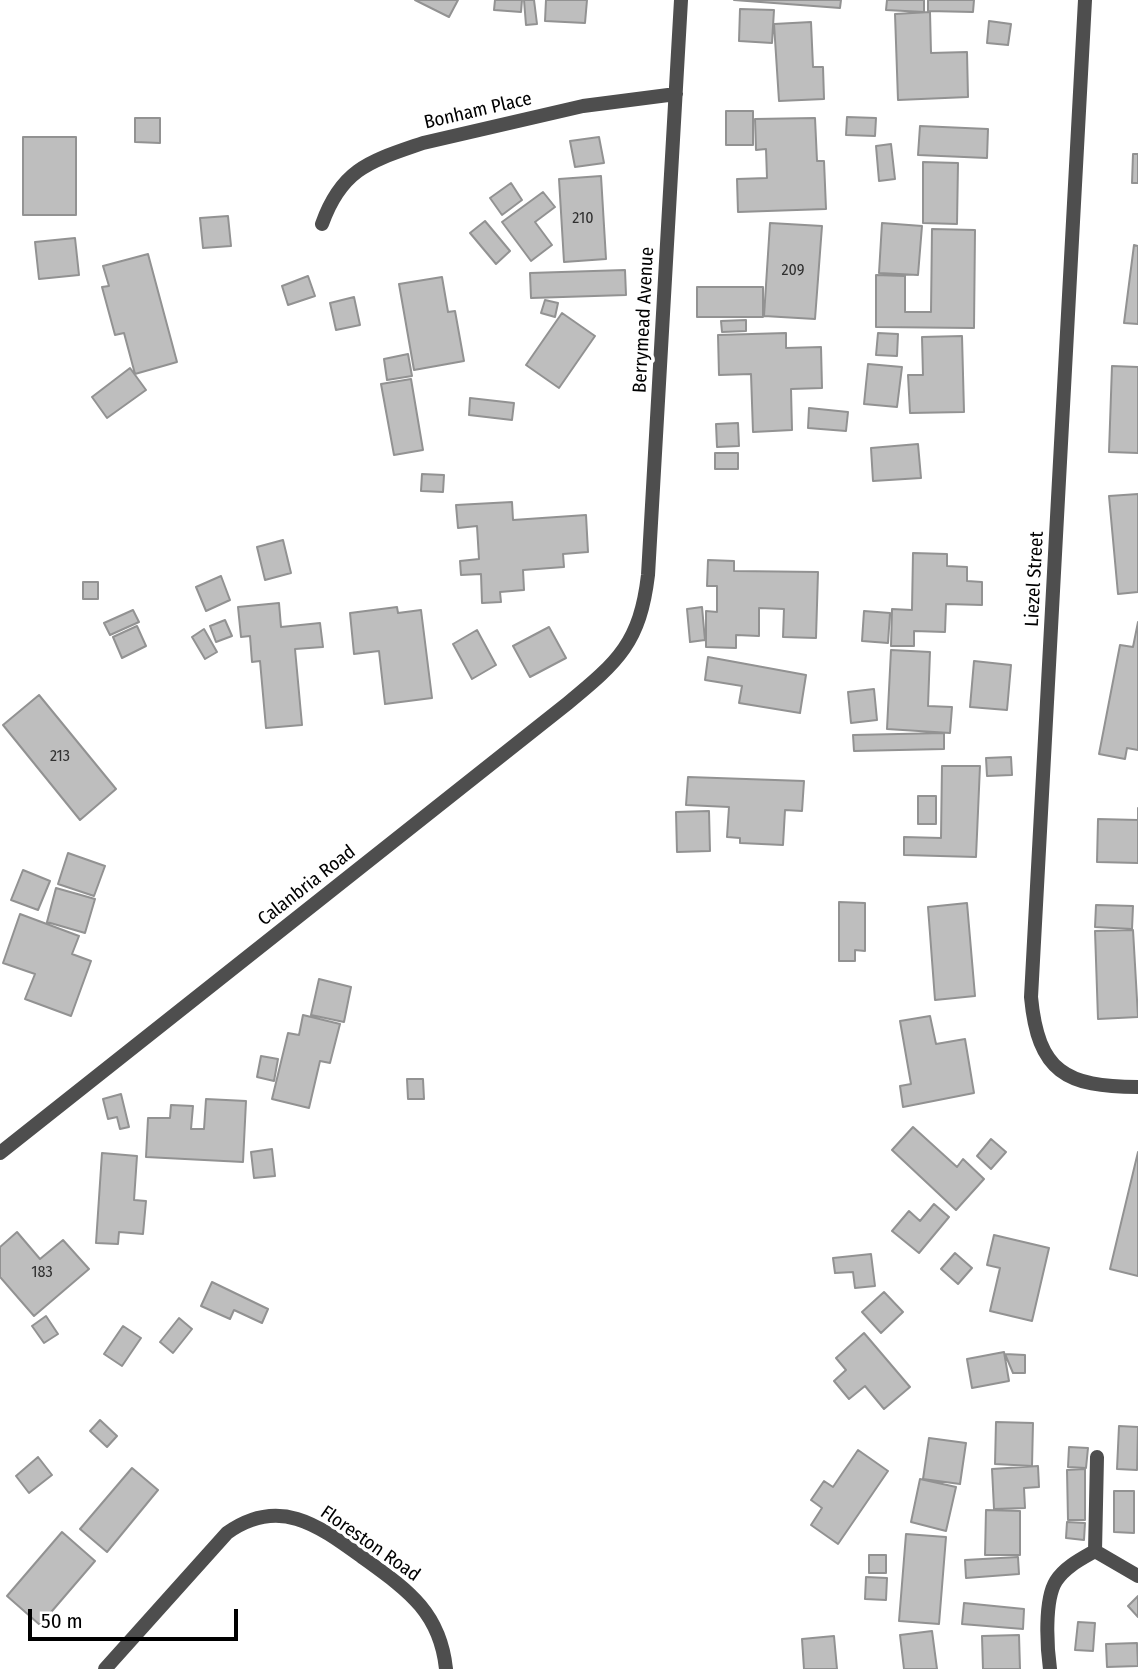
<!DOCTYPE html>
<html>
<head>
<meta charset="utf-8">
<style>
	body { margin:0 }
	#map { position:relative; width:1138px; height:1669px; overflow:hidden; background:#fff; font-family:"Fira Sans Condensed",sans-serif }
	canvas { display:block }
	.scale { position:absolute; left:28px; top:1609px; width:210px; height:32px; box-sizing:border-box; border:4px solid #000; border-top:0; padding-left:9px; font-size:21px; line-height:24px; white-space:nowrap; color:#000; -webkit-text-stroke:5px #fff; paint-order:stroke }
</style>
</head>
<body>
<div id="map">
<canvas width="1138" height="1669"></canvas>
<div class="scale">50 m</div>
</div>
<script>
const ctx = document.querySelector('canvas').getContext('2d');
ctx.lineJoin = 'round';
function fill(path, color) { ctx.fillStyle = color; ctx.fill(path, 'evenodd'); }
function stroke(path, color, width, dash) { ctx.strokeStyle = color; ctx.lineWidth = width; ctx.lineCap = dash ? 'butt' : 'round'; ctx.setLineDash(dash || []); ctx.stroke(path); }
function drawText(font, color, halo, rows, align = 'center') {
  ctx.font = font + ' "Fira Sans Condensed",sans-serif'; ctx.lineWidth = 7; ctx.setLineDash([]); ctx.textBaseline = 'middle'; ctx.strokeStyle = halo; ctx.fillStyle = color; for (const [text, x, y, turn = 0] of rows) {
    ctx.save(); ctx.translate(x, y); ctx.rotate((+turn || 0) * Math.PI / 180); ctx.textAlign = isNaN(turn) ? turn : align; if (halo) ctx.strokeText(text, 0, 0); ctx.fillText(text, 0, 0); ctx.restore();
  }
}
const building = new Path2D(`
	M 415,0 L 458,0 L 449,17 Z
	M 495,0 L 522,0 L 521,12 L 494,10 Z
	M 524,0 L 534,0 L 537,24 L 526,25 Z
	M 546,0 L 587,0 L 585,23 L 545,21 Z
	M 734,0 L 841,0 L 840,8 Z
	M 887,0 L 924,0 L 924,12 L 886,10 Z
	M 928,0 L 974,0 L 973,12 L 928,11 Z
	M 740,9 L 774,10 L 772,43 L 739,41 Z
	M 930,12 L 931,53 L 967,52 L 968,97 L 898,100 L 895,14 Z
	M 989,21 L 1011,24 L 1008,45 L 987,43 Z
	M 811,22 L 813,67 L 823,67 L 824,99 L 779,101 L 774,24 Z
	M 726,111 L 753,111 L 753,145 L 726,145 Z
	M 847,117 L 876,118 L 875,136 L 846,135 Z
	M 135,118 L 160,118 L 160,143 L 135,142 Z
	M 815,118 L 817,161 L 824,161 L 826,209 L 738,212 L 737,179 L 767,178 L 766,149 L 756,150 L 755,119 Z
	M 920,126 L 988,129 L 987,158 L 918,155 Z
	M 23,137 L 76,137 L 76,215 L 23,215 Z
	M 599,137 L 604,163 L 575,167 L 570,141 Z
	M 891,144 L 895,179 L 879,181 L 876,146 Z
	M 1133,154 L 1138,154 L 1138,183 L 1132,183 Z
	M 923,162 L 958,163 L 957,224 L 923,223 Z
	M 601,176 L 606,259 L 564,262 L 559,179 Z
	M 511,183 L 522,200 L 502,215 L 490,198 Z
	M 543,192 L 555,207 L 535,222 L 552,245 L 531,261 L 502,222 Z
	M 228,216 L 231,246 L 203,248 L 200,218 Z
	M 485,221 L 510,251 L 496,264 L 470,233 Z
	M 770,223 L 822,226 L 815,319 L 764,316 Z
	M 882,223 L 922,226 L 918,275 L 879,273 Z
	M 932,229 L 975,230 L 974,328 L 876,327 L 876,275 L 905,276 L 905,312 L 931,312 Z
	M 75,238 L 79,275 L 39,279 L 35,242 Z
	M 1134,245 L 1138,246 L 1138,324 L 1124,323 Z
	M 148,254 L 177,362 L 135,374 L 124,333 L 115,335 L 102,287 L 109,286 L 103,266 Z
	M 625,270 L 626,295 L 531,298 L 530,273 Z
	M 308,276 L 315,296 L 288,305 L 282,286 Z
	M 442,277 L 448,312 L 455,311 L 464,361 L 414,370 L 399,284 Z
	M 697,287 L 763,287 L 763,317 L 697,317 Z
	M 354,297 L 360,325 L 336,330 L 330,303 Z
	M 545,300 L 558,303 L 555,317 L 541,313 Z
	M 562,313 L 595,336 L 559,388 L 526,365 Z
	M 746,320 L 746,331 L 722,332 L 721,321 Z
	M 786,333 L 786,348 L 821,347 L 822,388 L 791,389 L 792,430 L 753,432 L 751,374 L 719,375 L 718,335 Z
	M 878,333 L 898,334 L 897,356 L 876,355 Z
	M 962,336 L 964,412 L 910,413 L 908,375 L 923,375 L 922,337 Z
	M 408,354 L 412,376 L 387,380 L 384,359 Z
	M 868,364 L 902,367 L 897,407 L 864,404 Z
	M 1112,366 L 1138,367 L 1138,453 L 1109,452 Z
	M 130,368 L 146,390 L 107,418 L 92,397 Z
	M 411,379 L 423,450 L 394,455 L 381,384 Z
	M 470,398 L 514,403 L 512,420 L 469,415 Z
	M 809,408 L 848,412 L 846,431 L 808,428 Z
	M 738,423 L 739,446 L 717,447 L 716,424 Z
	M 918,444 L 921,478 L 873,481 L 871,448 Z
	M 715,453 L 738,453 L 738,469 L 715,469 Z
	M 422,474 L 444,475 L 443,492 L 421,491 Z
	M 1138,494 L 1138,592 L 1118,594 L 1109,496 Z
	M 512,502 L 513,520 L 586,515 L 588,552 L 563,554 L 564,567 L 523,570 L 524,590 L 500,592 L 501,602 L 482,603 L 481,574 L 461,575 L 460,561 L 479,559 L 477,526 L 458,528 L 456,505 Z
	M 283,540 L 291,573 L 265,580 L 257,547 Z
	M 913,553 L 947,554 L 947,566 L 967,567 L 967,581 L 982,582 L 982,605 L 946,604 L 945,632 L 914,631 L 914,646 L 891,646 L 892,609 L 912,610 Z
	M 708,560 L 734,561 L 734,571 L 818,572 L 816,638 L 783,637 L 784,609 L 759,608 L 759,636 L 736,635 L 736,648 L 706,647 L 706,611 L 717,612 L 717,586 L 707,586 Z
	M 221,576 L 230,600 L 206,611 L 196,587 Z
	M 83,582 L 98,582 L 98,599 L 83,599 Z
	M 279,603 L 281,627 L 320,623 L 323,647 L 295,649 L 302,725 L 266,728 L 260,661 L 252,662 L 250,636 L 241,637 L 238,607 Z
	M 397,607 L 398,613 L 421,610 L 432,698 L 385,704 L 379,651 L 354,654 L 350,613 Z
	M 702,607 L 705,640 L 690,642 L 687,609 Z
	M 133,610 L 139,622 L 110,635 L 104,623 Z
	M 864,611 L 890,613 L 888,643 L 862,641 Z
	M 225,620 L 232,636 L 216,642 L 210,626 Z
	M 1138,622 L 1138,750 L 1127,748 L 1125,759 L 1099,754 L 1120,645 L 1133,647 Z
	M 137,626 L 146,646 L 122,658 L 113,637 Z
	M 549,627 L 566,658 L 530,677 L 513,646 Z
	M 204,629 L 217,652 L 205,659 L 192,637 Z
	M 477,630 L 496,665 L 472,679 L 453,644 Z
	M 891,650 L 930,652 L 928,706 L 952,707 L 950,733 L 887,729 Z
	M 708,657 L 806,675 L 800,713 L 739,703 L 742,686 L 705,680 Z
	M 974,661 L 1011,665 L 1007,710 L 970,707 Z
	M 874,689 L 877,720 L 851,723 L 848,692 Z
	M 39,695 L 116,789 L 80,820 L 3,725 Z
	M 944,733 L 944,749 L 854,751 L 853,735 Z
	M 1011,757 L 1012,775 L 987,776 L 986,758 Z
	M 942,766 L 980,766 L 976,857 L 904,855 L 904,837 L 941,838 Z
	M 688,777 L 804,781 L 802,811 L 785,810 L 783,845 L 740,843 L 740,838 L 727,837 L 729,807 L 686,805 Z
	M 918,796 L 936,796 L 936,824 L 918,824 Z
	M 1138,808 L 1138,863 L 1097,862 L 1098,819 L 1138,820 Z
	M 709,811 L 710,851 L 677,852 L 676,812 Z
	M 68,853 L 105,866 L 94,896 L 58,884 Z
	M 23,870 L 50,881 L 38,910 L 11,900 Z
	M 56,888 L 95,899 L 85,933 L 47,922 Z
	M 839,902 L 865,903 L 865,951 L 855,950 L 855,961 L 839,961 Z
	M 967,903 L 975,996 L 935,1000 L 928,907 Z
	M 1096,905 L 1133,906 L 1132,929 L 1095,927 Z
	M 20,914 L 79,936 L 72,954 L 91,961 L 71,1016 L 25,999 L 35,974 L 3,963 Z
	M 1133,930 L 1138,1017 L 1098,1019 L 1095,931 Z
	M 319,979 L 351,987 L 344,1022 L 311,1015 Z
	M 303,1015 L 340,1024 L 330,1063 L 320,1061 L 309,1108 L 272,1099 L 288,1033 L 299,1035 Z
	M 930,1016 L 936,1044 L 965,1039 L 974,1093 L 903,1107 L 900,1086 L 911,1084 L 900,1021 Z
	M 261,1056 L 278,1059 L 274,1081 L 257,1077 Z
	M 407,1079 L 423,1079 L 424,1099 L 408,1099 Z
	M 121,1094 L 129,1127 L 120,1129 L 117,1117 L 108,1119 L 103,1099 Z
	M 206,1099 L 246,1101 L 243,1162 L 146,1157 L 148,1118 L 170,1118 L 171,1105 L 193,1106 L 191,1129 L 204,1129 Z
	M 913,1127 L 957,1167 L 963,1159 L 984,1179 L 956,1210 L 892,1150 Z
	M 991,1139 L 1006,1152 L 991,1169 L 977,1156 Z
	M 272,1149 L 275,1176 L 254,1178 L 251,1152 Z
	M 1138,1152 L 1138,1276 L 1110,1269 Z
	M 102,1153 L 137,1156 L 134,1200 L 146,1201 L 143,1234 L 119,1232 L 118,1244 L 96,1243 Z
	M 934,1204 L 949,1217 L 919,1253 L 892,1231 L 909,1211 L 920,1221 Z
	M 17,1232 L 40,1259 L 63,1240 L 89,1269 L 34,1316 L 0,1277 L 0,1247 Z
	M 994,1235 L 1049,1248 L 1032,1321 L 990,1311 L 1000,1268 L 987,1265 Z
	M 955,1253 L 972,1268 L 958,1284 L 941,1269 Z
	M 871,1254 L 875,1286 L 855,1288 L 853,1272 L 835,1273 L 833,1258 Z
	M 212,1282 L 268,1309 L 262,1323 L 234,1310 L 230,1319 L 201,1306 Z
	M 884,1292 L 903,1312 L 881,1333 L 862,1312 Z
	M 46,1316 L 58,1334 L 44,1343 L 32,1326 Z
	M 179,1318 L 192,1329 L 173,1353 L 160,1342 Z
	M 123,1326 L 141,1338 L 122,1366 L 104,1354 Z
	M 864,1333 L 910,1387 L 884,1409 L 865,1386 L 849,1399 L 834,1381 L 846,1370 L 836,1358 Z
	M 1004,1352 L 1009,1381 L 972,1388 L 967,1359 Z
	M 1005,1354 L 1025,1355 L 1025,1373 L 1013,1373 Z
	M 100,1420 L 117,1436 L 107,1447 L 90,1431 Z
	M 996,1422 L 1033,1423 L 1032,1466 L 995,1464 Z
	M 1119,1426 L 1138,1427 L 1137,1470 L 1117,1469 Z
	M 929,1438 L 966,1443 L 960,1484 L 923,1479 Z
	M 1069,1447 L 1088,1448 L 1086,1468 L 1068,1467 Z
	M 858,1450 L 888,1471 L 838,1544 L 811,1525 L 822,1508 L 811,1500 L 824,1481 L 833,1487 Z
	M 38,1457 L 52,1475 L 29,1493 L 16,1476 Z
	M 1038,1466 L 1039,1487 L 1024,1488 L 1025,1508 L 994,1509 L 992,1469 Z
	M 132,1468 L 158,1490 L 107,1552 L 80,1529 Z
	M 1085,1469 L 1085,1520 L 1068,1520 L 1067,1470 Z
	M 920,1479 L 956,1487 L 946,1531 L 911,1522 Z
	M 1114,1491 L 1134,1491 L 1134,1533 L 1114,1532 Z
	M 986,1510 L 1020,1511 L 1020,1555 L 985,1555 Z
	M 1067,1522 L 1085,1523 L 1084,1540 L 1066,1538 Z
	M 62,1532 L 95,1561 L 40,1625 L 7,1596 Z
	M 906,1534 L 946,1537 L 939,1624 L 899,1621 Z
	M 869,1555 L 886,1555 L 886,1573 L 869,1573 Z
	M 1018,1557 L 1019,1574 L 966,1578 L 965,1560 Z
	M 866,1577 L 887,1578 L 886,1600 L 865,1599 Z
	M 1138,1596 L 1138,1617 L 1128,1606 Z
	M 964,1603 L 1024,1609 L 1023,1629 L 962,1624 Z
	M 1078,1622 L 1095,1623 L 1093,1651 L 1075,1650 Z
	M 932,1631 L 937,1669 L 904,1669 L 900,1635 Z
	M 1019,1635 L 1020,1669 L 983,1669 L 982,1636 Z
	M 834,1636 L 837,1669 L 804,1669 L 802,1639 Z
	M 1137,1643 L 1138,1666 L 1107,1667 L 1106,1644 Z`);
fill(building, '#bebebe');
stroke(building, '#929292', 2);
stroke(new Path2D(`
	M 1095,1551 L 1097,1457
	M 1050,1669 C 1047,1648 1044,1600 1056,1581 C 1065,1567 1081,1559 1095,1551 L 1138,1576`), '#4e4e4e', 14);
stroke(new Path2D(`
	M 1085,0 L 1031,997 C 1038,1072 1066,1087 1138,1087
	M 322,224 C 342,168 371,161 423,143 L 583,106 L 676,94
	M 0,1153 L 568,703 C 619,661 640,642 648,575 L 681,0
	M 105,1669 L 227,1533 C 279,1496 318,1525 362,1557 C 406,1589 440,1611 446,1669`), '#4e4e4e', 14);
drawText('16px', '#303030', null, [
	["210",583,219],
	["209",793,271],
	["213",60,757],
	["183",42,1273]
]);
drawText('19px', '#000', '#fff', [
	["Bonham Place",478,111,-13],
	["Berrymead Avenue",644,320,-87],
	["Liezel Street",1035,579,-87],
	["Calanbria Road",307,886,-38],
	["Floreston Road",370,1544,35]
]);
</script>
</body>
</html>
